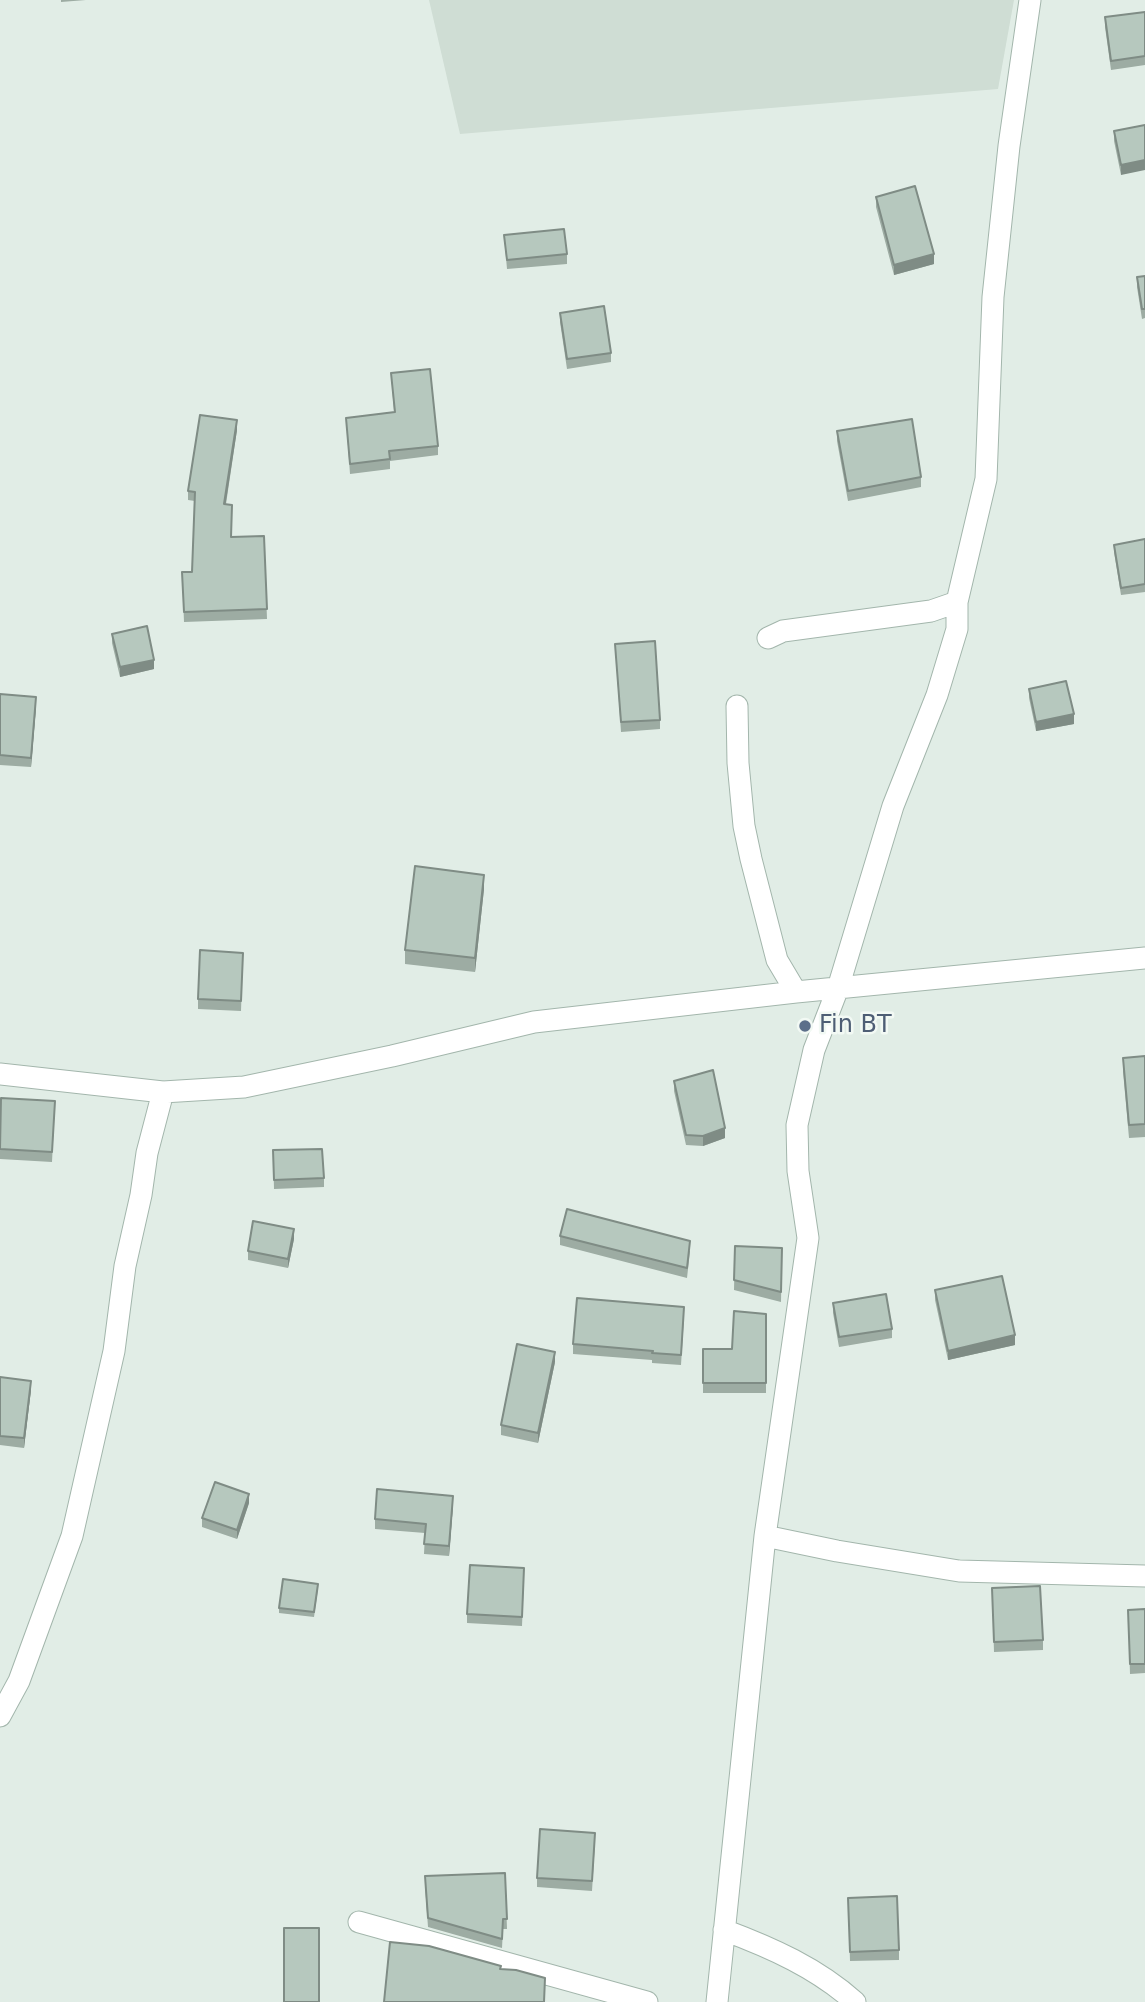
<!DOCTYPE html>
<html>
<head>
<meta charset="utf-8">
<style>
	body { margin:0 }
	canvas { display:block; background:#e1ede6 }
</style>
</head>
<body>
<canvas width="1145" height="2002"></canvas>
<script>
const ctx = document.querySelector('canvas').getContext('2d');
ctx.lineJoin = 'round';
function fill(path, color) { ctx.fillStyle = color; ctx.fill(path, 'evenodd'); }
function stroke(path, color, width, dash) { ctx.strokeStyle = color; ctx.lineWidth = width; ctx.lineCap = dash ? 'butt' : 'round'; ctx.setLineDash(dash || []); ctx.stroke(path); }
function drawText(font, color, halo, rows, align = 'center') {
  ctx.font = font + ' "DejaVu Sans",sans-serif'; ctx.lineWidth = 5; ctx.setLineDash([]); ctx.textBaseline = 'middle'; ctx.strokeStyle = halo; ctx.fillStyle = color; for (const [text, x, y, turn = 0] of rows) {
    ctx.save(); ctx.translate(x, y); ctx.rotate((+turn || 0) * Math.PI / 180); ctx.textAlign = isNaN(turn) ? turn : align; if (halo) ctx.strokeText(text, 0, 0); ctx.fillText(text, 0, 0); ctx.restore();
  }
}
fill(new Path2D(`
	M 429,0 L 1014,0 L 998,89 L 460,134 Z`), '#cfddd4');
const minor = new Path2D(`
	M 768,638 L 783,631 L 931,611 L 957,602
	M 737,706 L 738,763 L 744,826 L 751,859 L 777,960 L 796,992
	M 0,1074 L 163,1092 L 244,1087 L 392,1056 L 534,1022 L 796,992 L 1145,958
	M 765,1536 L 837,1551 L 959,1571 L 1145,1576
	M 0,1716 L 19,1681 L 72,1536 L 114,1351 L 125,1266 L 141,1195 L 147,1153 L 163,1092
	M 359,1922 L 647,2002
	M 724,1930 C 772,1948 817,1968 855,2002
	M 717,2002 L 765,1536 L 808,1238 L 798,1171 L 797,1125 L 814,1050 L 838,988 L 893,806 L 937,695 L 957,629 L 957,602 L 986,479 L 993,297 L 1009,146 L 1030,0`);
stroke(minor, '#a3b6ac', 23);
stroke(minor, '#fff', 21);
fill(new Path2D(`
	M 61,0 L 86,0 L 61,2 Z
	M 1145,12 L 1145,65 L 1111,70 L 1105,27 L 1105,17 Z
	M 1145,125 L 1121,175 L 1114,141 L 1114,131 Z
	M 876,197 L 934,264 L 894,275 L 876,207 Z
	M 504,235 L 567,254 L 567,264 L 507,269 Z
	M 1145,276 L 1145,318 L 1142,319 L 1137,287 L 1137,277 Z
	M 560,313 L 611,353 L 611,362 L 567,369 L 560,322 Z
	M 391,373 L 438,446 L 438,455 L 390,461 L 390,469 L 350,474 L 346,418 L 394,412 Z
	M 237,430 L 226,504 L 231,537 L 264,536 L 267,619 L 184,622 L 182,572 L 192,572 L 195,501 L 188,500 L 188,491 Z
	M 837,431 L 921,477 L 921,487 L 848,501 L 837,441 Z
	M 1145,539 L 1145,592 L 1121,595 L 1114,552 L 1114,545 Z
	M 112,634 L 154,669 L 120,677 L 112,643 Z
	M 615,644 L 660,720 L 660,729 L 621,732 Z
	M 1029,689 L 1074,724 L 1036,731 L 1029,698 Z
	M 0,694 L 36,707 L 31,767 L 0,765 Z
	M 484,889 L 475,972 L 405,964 L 405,950 Z
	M 243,953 L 241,1011 L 198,1009 L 198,999 Z
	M 1145,1056 L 1145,1137 L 1129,1138 L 1123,1071 L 1123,1058 Z
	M 674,1081 L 725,1138 L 703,1146 L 686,1145 L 674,1091 Z
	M 55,1101 L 52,1162 L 0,1159 L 0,1111 Z
	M 273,1150 L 324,1178 L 324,1187 L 274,1189 Z
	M 560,1236 L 690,1251 L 687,1278 L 560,1245 Z
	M 294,1239 L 288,1268 L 248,1260 L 248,1251 Z
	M 735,1246 L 782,1248 L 781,1302 L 734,1290 Z
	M 935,1290 L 1015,1345 L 948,1360 L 935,1300 Z
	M 833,1303 L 892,1329 L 892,1338 L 839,1347 L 833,1313 Z
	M 766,1314 L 766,1393 L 703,1393 L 703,1349 L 732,1349 Z
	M 684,1317 L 681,1365 L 652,1363 L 652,1360 L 573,1354 L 573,1344 Z
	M 555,1362 L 538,1443 L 501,1435 L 501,1425 Z
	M 0,1377 L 31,1390 L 24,1448 L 0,1445 Z
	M 249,1503 L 237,1539 L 202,1527 L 202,1518 Z
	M 453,1505 L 449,1556 L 424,1554 L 425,1533 L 375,1529 L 375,1519 Z
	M 524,1578 L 522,1626 L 467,1623 L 467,1614 Z
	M 992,1588 L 1043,1640 L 1043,1650 L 994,1652 Z
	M 318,1589 L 314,1617 L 279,1613 L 279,1608 Z
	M 1145,1609 L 1145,1673 L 1130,1674 L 1128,1610 Z
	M 595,1842 L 592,1891 L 537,1887 L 537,1878 Z
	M 505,1873 L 507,1929 L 503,1929 L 502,1948 L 428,1927 L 425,1886 Z
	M 848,1898 L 899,1950 L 899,1960 L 850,1961 Z`), '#9daca3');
fill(new Path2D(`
	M 1145,160 L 1145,170 L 1121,175 L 1121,165 Z
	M 934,254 L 934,264 L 894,275 L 894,265 Z
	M 237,420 L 237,430 L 224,514 L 224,504 Z
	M 154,660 L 154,669 L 120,677 L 120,667 Z
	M 36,697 L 36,707 L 31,767 L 31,758 Z
	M 1074,714 L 1074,724 L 1036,731 L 1036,722 Z
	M 484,875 L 484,889 L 475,972 L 475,958 Z
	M 725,1128 L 725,1138 L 703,1146 L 703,1136 Z
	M 294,1229 L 294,1239 L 288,1268 L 288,1259 Z
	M 1015,1335 L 1015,1345 L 948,1360 L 948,1351 Z
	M 555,1352 L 555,1362 L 538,1443 L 538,1433 Z
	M 31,1381 L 31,1390 L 24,1448 L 24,1438 Z
	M 249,1494 L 249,1503 L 237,1539 L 237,1530 Z
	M 453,1496 L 453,1505 L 449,1556 L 449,1546 Z`), '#7f8c85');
const building = new Path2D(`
	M 1145,12 L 1145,56 L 1111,61 L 1105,17 Z
	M 1145,125 L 1145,160 L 1121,165 L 1114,131 Z
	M 915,186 L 934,254 L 894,265 L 876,197 Z
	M 564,229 L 567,254 L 507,260 L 504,235 Z
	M 1145,276 L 1145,309 L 1142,309 L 1137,277 Z
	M 604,306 L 611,353 L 567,359 L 560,313 Z
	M 430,369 L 438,446 L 389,451 L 390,459 L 350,464 L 346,418 L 395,412 L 391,373 Z
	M 200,415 L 237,420 L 224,504 L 232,505 L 231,537 L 264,536 L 267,609 L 184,612 L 182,572 L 192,572 L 195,492 L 188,491 Z
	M 912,419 L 921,477 L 848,491 L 837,431 Z
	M 1145,539 L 1145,584 L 1121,588 L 1114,545 Z
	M 147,626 L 154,660 L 120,667 L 112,634 Z
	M 655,641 L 660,720 L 621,722 L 615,644 Z
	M 1066,681 L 1074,714 L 1036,722 L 1029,689 Z
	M 0,694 L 36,697 L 31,758 L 0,755 Z
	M 415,866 L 484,875 L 475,958 L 405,950 Z
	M 200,950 L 243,953 L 241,1001 L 198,999 Z
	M 1145,1056 L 1145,1124 L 1129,1125 L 1123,1058 Z
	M 713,1070 L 725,1128 L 703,1136 L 686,1135 L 674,1081 Z
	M 1,1098 L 55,1101 L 52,1152 L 0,1149 Z
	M 322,1149 L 324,1178 L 274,1180 L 273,1150 Z
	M 567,1209 L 690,1241 L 687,1268 L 560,1236 Z
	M 253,1221 L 294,1229 L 288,1259 L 248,1251 Z
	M 735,1246 L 782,1248 L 781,1292 L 734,1280 Z
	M 1002,1276 L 1015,1335 L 948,1351 L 935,1290 Z
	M 886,1294 L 892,1329 L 839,1337 L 833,1303 Z
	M 577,1298 L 684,1307 L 681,1355 L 652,1353 L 653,1351 L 573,1344 Z
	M 734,1311 L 766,1314 L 766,1383 L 703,1383 L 703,1349 L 732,1349 Z
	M 517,1344 L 555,1352 L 538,1433 L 501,1425 Z
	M 0,1377 L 31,1381 L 24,1438 L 0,1436 Z
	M 215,1482 L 249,1494 L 237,1530 L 202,1518 Z
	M 377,1489 L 453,1496 L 449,1546 L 424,1544 L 426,1524 L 375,1519 Z
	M 470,1565 L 524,1568 L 522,1617 L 467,1614 Z
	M 283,1579 L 318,1584 L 314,1612 L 279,1608 Z
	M 1040,1586 L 1043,1640 L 994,1642 L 992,1588 Z
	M 1145,1609 L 1145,1664 L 1130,1664 L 1128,1610 Z
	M 540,1829 L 595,1833 L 592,1881 L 537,1878 Z
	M 505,1873 L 507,1919 L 503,1919 L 502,1939 L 428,1918 L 425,1876 Z
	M 897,1896 L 899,1950 L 850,1952 L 848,1898 Z
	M 284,1928 L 319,1928 L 319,2002 L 284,2002 Z
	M 390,1942 L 429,1946 L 501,1966 L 500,1969 L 516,1970 L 545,1978 L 544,2002 L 384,2002 Z`);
fill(building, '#b6c8be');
stroke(building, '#7f8c85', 2);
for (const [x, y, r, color] of [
	[805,1026,7,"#5c6f8a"]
]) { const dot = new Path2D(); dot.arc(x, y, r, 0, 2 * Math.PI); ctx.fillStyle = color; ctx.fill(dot); stroke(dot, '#f2f9f4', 2.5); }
drawText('24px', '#4e5e75', '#f2f9f4', [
	["Fin BT",819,1026]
], 'left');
</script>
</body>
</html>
